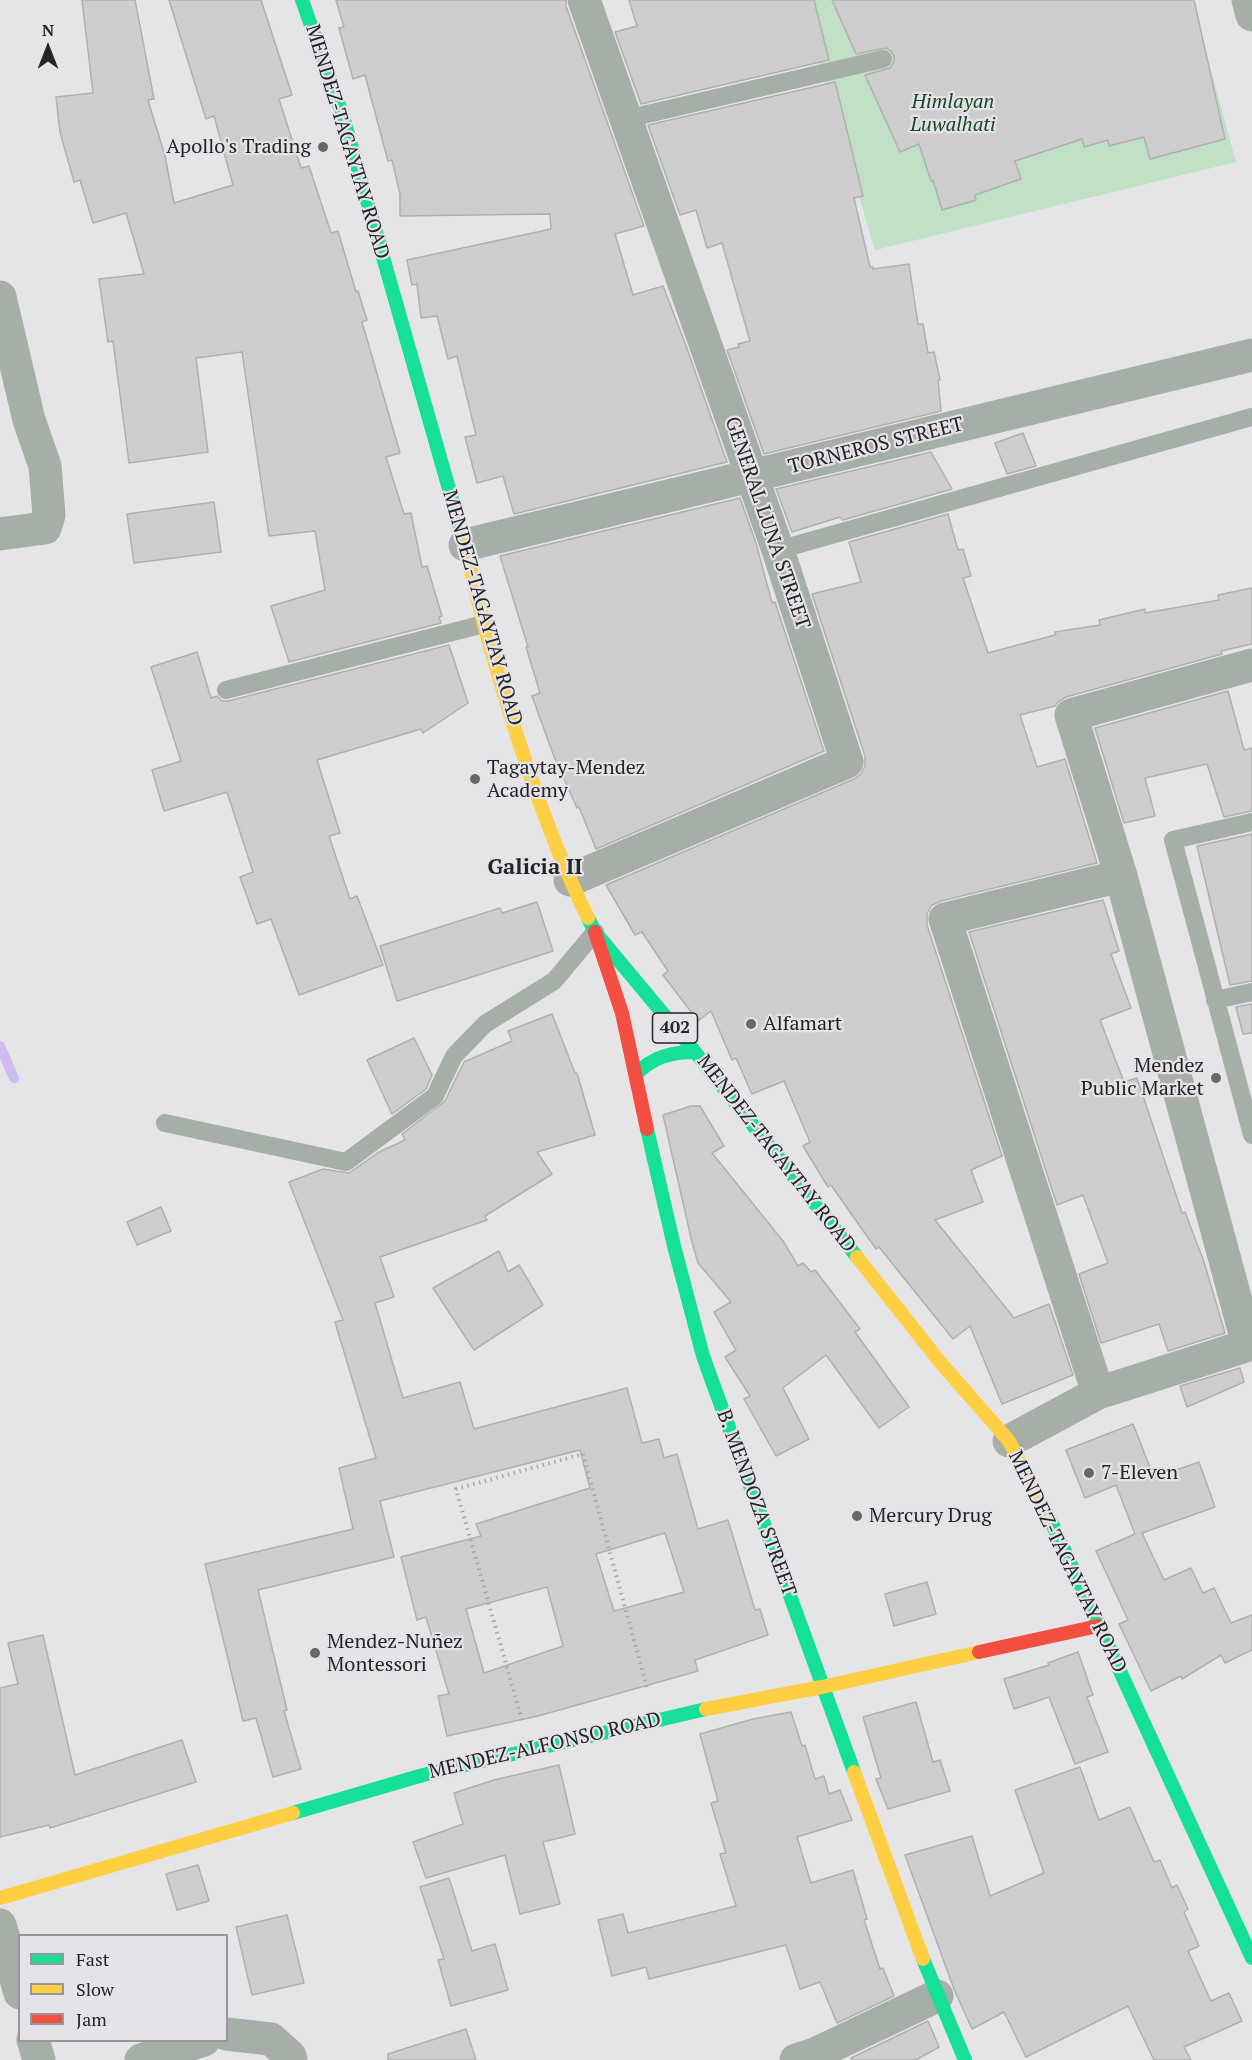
<!DOCTYPE html>
<html>
<head>
<meta charset="utf-8">
<style>
	body { margin:0 }
	#map { position:relative; width:1252px; height:2060px; overflow:hidden; background:#e5e4e7; font-family:"PT Serif",serif }
	canvas { display:block }
	.legend { position:absolute; left:18px; top:1934px; width:210px; height:108px; box-sizing:border-box; background:#e5e3e8; border:2px solid #98969a; margin:0; padding:8px 10px; list-style:none; font-size:18px; color:#242325 }
	.legend li { display:flex; align-items:center; gap:12px; height:30px }
	.legend b { width:30px; border:2px solid #98969a }
	.north { position:absolute; left:18px; top:18px; width:60px; height:60px; -webkit-text-stroke:4px #e5e3e8; paint-order:stroke; rotate:0deg; font-size:16px; font-weight:700; line-height:24px; text-align:center; color:#242325 }
	.north::after { content:''; display:block; margin:auto; width:21px; height:27px; background:#242325; clip-path:polygon(50% 0,100% 100%,50% 72%,0 100%) }
</style>
</head>
<body>
<div id="map">
<canvas width="1252" height="2060"></canvas>
<ul class="legend">
<li><b style="height:8px;background:#16e098"></b>Fast</li>
<li><b style="height:8px;background:#ffcf43"></b>Slow</li>
<li><b style="height:8px;background:#f24e42"></b>Jam</li>
</ul>
<div class="north">N</div>
</div>
<script>
const ctx = document.querySelector('canvas').getContext('2d');
ctx.lineJoin = 'round';
function fill(path, color) { ctx.fillStyle = color; ctx.fill(path, 'evenodd'); }
function stroke(path, color, width, dash) { ctx.strokeStyle = color; ctx.lineWidth = width; ctx.lineCap = dash ? 'butt' : 'round'; ctx.setLineDash(dash || []); ctx.stroke(path); }
function drawText(font, color, halo, rows, align = 'center') {
  ctx.font = font + ' "PT Serif",serif'; ctx.lineWidth = 4.5; ctx.setLineDash([]); ctx.textBaseline = 'middle'; ctx.strokeStyle = halo; ctx.fillStyle = color; for (const [text, x, y, turn = 0] of rows) {
    ctx.save(); ctx.translate(x, y); ctx.rotate((+turn || 0) * Math.PI / 180); ctx.textAlign = isNaN(turn) ? turn : align; if (halo) ctx.strokeText(text, 0, 0); ctx.fillText(text, 0, 0); ctx.restore();
  }
}
fill(new Path2D(`
	M 801,0 L 1192,0 L 1236,162 L 875,250 Z`), '#c0e1c5');
stroke(new Path2D(`
	M 0,1046 L 14,1078`), '#d2bbf2', 10);
const building = new Path2D(`
	M 82,0 L 135,0 L 154,99 L 148,100 L 165,156 L 174,203 L 233,185 L 214,116 L 206,119 L 169,0 L 261,0 L 292,95 L 279,99 L 301,168 L 309,166 L 331,233 L 338,231 L 356,292 L 358,291 L 367,320 L 362,322 L 400,453 L 386,457 L 404,514 L 411,513 L 422,567 L 427,566 L 442,616 L 439,617 L 441,623 L 289,662 L 271,606 L 325,590 L 315,531 L 269,536 L 242,352 L 196,358 L 208,452 L 129,463 L 113,341 L 108,342 L 99,279 L 144,274 L 126,213 L 93,223 L 80,180 L 74,182 L 60,132 L 56,97 L 93,93 Z
	M 336,0 L 566,0 L 566,6 L 644,226 L 615,234 L 633,295 L 663,286 L 685,343 L 727,462 L 514,514 L 503,476 L 477,483 L 465,437 L 476,435 L 457,356 L 448,359 L 437,316 L 421,318 L 417,284 L 412,285 L 407,260 L 551,229 L 550,214 L 400,216 L 400,194 L 392,160 L 388,161 L 365,75 L 353,79 L 339,28 L 344,27 Z
	M 629,0 L 814,0 L 829,60 L 641,104 L 615,32 L 637,26 Z
	M 832,0 L 1194,0 L 1225,139 L 1150,159 L 1144,137 L 1109,146 L 1108,140 L 1084,147 L 1082,139 L 1015,161 L 1021,179 L 975,195 L 976,200 L 942,210 L 933,180 L 931,181 L 919,144 L 900,152 L 865,75 L 890,68 L 894,62 L 894,56 L 891,51 L 886,48 L 856,54 Z
	M 835,82 L 863,196 L 854,198 L 870,267 L 873,267 L 873,269 L 909,264 L 918,324 L 923,324 L 928,353 L 934,352 L 940,380 L 938,380 L 941,411 L 764,454 L 727,350 L 739,347 L 738,344 L 750,341 L 722,243 L 707,248 L 696,210 L 680,215 L 648,125 Z
	M 1023,433 L 1036,466 L 1007,474 L 995,443 Z
	M 931,452 L 952,489 L 843,520 L 840,517 L 792,532 L 776,489 Z
	M 740,498 L 756,543 L 772,603 L 775,602 L 824,751 L 596,849 L 579,807 L 577,808 L 553,754 L 532,696 L 540,693 L 526,647 L 528,647 L 500,556 Z
	M 214,502 L 221,552 L 134,563 L 127,514 Z
	M 948,514 L 958,550 L 963,549 L 971,576 L 963,578 L 988,653 L 1055,635 L 1055,632 L 1100,625 L 1099,620 L 1145,609 L 1145,613 L 1219,600 L 1218,595 L 1252,588 L 1252,644 L 1221,651 L 1222,654 L 1066,697 L 1058,702 L 1055,706 L 1020,715 L 1037,767 L 1065,759 L 1097,863 L 941,901 L 932,905 L 927,914 L 927,925 L 1002,1156 L 971,1170 L 983,1202 L 935,1220 L 1014,1318 L 1049,1304 L 1073,1375 L 1002,1404 L 970,1326 L 953,1339 L 879,1247 L 876,1249 L 831,1185 L 828,1187 L 803,1146 L 810,1142 L 784,1081 L 752,1094 L 736,1058 L 732,1060 L 711,1011 L 698,1021 L 663,975 L 668,971 L 642,932 L 635,935 L 606,885 L 854,779 L 861,774 L 865,766 L 865,756 L 812,594 L 861,582 L 849,542 Z
	M 449,645 L 468,703 L 423,733 L 421,729 L 317,760 L 340,833 L 329,836 L 350,899 L 357,896 L 383,965 L 299,995 L 271,919 L 257,924 L 240,877 L 253,872 L 227,792 L 164,811 L 152,770 L 181,761 L 151,667 L 197,652 L 211,698 L 217,696 L 222,701 L 228,701 Z
	M 1228,691 L 1244,750 L 1252,748 L 1252,811 L 1224,817 L 1207,764 L 1145,778 L 1155,816 L 1124,823 L 1095,728 Z
	M 1252,834 L 1252,981 L 1230,985 L 1197,846 Z
	M 1103,900 L 1119,951 L 1111,954 L 1131,1008 L 1100,1020 L 1124,1082 L 1137,1078 L 1182,1213 L 1185,1212 L 1204,1262 L 1225,1333 L 1168,1351 L 1159,1324 L 1101,1343 L 1079,1274 L 1108,1263 L 1083,1195 L 1057,1205 L 969,932 Z
	M 537,902 L 553,951 L 397,1001 L 380,946 L 500,908 L 502,913 Z
	M 1252,1004 L 1252,1033 L 1243,1034 L 1236,1007 Z
	M 552,1014 L 575,1073 L 577,1073 L 595,1135 L 537,1152 L 552,1174 L 485,1216 L 487,1220 L 380,1257 L 394,1297 L 375,1303 L 403,1398 L 460,1382 L 474,1429 L 627,1388 L 642,1443 L 659,1439 L 664,1458 L 677,1454 L 698,1529 L 728,1520 L 755,1610 L 760,1609 L 768,1635 L 695,1660 L 698,1671 L 538,1716 L 447,1736 L 438,1696 L 449,1694 L 426,1617 L 417,1620 L 401,1557 L 481,1536 L 476,1524 L 590,1488 L 580,1450 L 380,1501 L 394,1557 L 258,1590 L 287,1710 L 284,1711 L 301,1769 L 273,1777 L 256,1718 L 243,1721 L 205,1564 L 353,1529 L 339,1468 L 376,1458 L 335,1322 L 343,1320 L 289,1182 L 323,1169 L 349,1173 L 379,1152 L 405,1140 L 402,1134 L 445,1101 L 464,1062 L 512,1041 L 508,1031 ZM 665,1533 L 684,1592 L 614,1611 L 596,1554 ZM 547,1587 L 563,1646 L 484,1673 L 466,1609 Z
	M 414,1038 L 432,1075 L 426,1089 L 392,1114 L 367,1060 Z
	M 691,1106 L 700,1106 L 724,1146 L 712,1153 L 783,1241 L 798,1266 L 803,1263 L 811,1272 L 815,1270 L 860,1329 L 855,1332 L 909,1407 L 879,1428 L 826,1355 L 783,1388 L 809,1439 L 776,1456 L 744,1399 L 750,1396 L 725,1357 L 736,1350 L 714,1312 L 731,1302 L 698,1263 L 692,1242 L 663,1115 Z
	M 161,1207 L 171,1231 L 137,1245 L 127,1222 Z
	M 499,1251 L 508,1272 L 519,1265 L 543,1305 L 474,1350 L 433,1288 Z
	M 1240,1368 L 1244,1382 L 1187,1407 L 1180,1386 Z
	M 1133,1424 L 1154,1478 L 1199,1462 L 1215,1507 L 1142,1533 L 1164,1580 L 1191,1568 L 1203,1593 L 1214,1588 L 1231,1623 L 1252,1615 L 1252,1650 L 1225,1663 L 1221,1655 L 1182,1679 L 1181,1676 L 1151,1691 L 1119,1624 L 1128,1620 L 1096,1551 L 1135,1534 L 1116,1485 L 1085,1498 L 1066,1450 Z
	M 927,1582 L 936,1614 L 894,1626 L 885,1594 Z
	M 43,1635 L 75,1775 L 182,1740 L 196,1782 L 50,1828 L 49,1825 L 0,1837 L 0,1688 L 18,1684 L 8,1643 Z
	M 1078,1652 L 1093,1695 L 1087,1697 L 1108,1752 L 1075,1764 L 1049,1697 L 1014,1709 L 1004,1679 L 1049,1665 L 1048,1663 Z
	M 916,1702 L 933,1762 L 940,1760 L 950,1791 L 888,1809 L 876,1779 L 881,1778 L 863,1717 Z
	M 791,1712 L 802,1746 L 805,1745 L 815,1779 L 824,1776 L 829,1794 L 840,1790 L 852,1820 L 797,1837 L 811,1883 L 853,1870 L 867,1919 L 864,1920 L 880,1969 L 883,1968 L 894,1996 L 837,2023 L 820,1982 L 800,1989 L 786,1945 L 649,1979 L 646,1967 L 612,1976 L 598,1920 L 623,1914 L 628,1933 L 736,1906 L 720,1854 L 726,1853 L 711,1803 L 718,1801 L 700,1734 L 753,1719 Z
	M 559,1765 L 575,1834 L 543,1842 L 560,1904 L 520,1914 L 505,1855 L 426,1878 L 413,1842 L 463,1824 L 454,1793 L 494,1780 Z
	M 1080,1767 L 1099,1820 L 1130,1807 L 1154,1862 L 1160,1860 L 1172,1888 L 1177,1885 L 1188,1909 L 1184,1912 L 1199,1946 L 1188,1951 L 1211,2001 L 1229,1993 L 1242,2021 L 1184,2047 L 1191,2060 L 1154,2060 L 1128,2006 L 1026,2057 L 1004,2012 L 972,2029 L 954,1989 L 905,1855 L 972,1836 L 990,1896 L 1044,1873 L 1015,1790 Z
	M 198,1865 L 209,1901 L 177,1910 L 166,1874 Z
	M 449,1878 L 472,1951 L 495,1944 L 508,1990 L 451,2006 L 438,1960 L 444,1959 L 420,1887 Z
	M 287,1915 L 304,1983 L 252,1995 L 236,1927 Z
	M 928,2021 L 939,2047 L 916,2060 L 852,2060 L 851,2058 Z
	M 466,2029 L 476,2060 L 388,2060 L 388,2054 Z`);
fill(building, '#cececf');
stroke(building, '#b0afb2', 1.5);
stroke(new Path2D(`
	M 522,1720 L 456,1489 L 583,1454 L 647,1688`), '#a4aaa6', 4, [1.5, 4.5]);
stroke(new Path2D(`
	M 626,119 L 883,59
	M 778,550 L 1252,417
	M 226,690 L 484,624
	M 1252,822 L 1173,840 L 1252,1135
	M 1215,1000 L 1252,992
	M 165,1123 L 346,1162 L 435,1096 L 454,1056 L 485,1024 L 554,981 L 595,932`), '#a5aea7', 18);
stroke(new Path2D(`
	M 1248,0 L 1252,15
	M 0,297 L 29,420 L 45,466 L 49,515 L 45,528 L 0,534
	M 465,545 L 1252,355
	M 570,880 L 847,762 L 778,550 L 584,0
	M 1248,1345 L 1121,876 L 1071,715 L 1252,665
	M 1098,1393 L 945,919 L 1121,876
	M 1009,1441 L 1098,1393 L 1252,1344
	M 0,1925 L 20,1993
	M 226,2034 L 271,2039 L 290,2056 L 291,2060
	M 33,2040 L 39,2060
	M 141,2060 L 204,2040
	M 796,2060 L 815,2054 L 937,1996`), '#a5aea7', 33);
stroke(new Path2D(`
	M 302,0 L 342,113 L 461,531
	M 588,918 L 595,932 L 695,1052 L 857,1257
	M 636,1074 C 653,1057 671,1052 695,1052
	M 647,1129 L 674,1246 L 703,1356 L 854,1772
	M 1049,1517 L 1252,1958
	M 293,1813 L 423,1775 L 706,1709
	M 923,1959 L 965,2060`), '#16e098', 14);
stroke(new Path2D(`
	M 461,531 C 470,562 476,594 484,625 C 512,724 543,825 588,918
	M 857,1257 L 940,1362 L 1009,1441 L 1049,1517
	M 706,1709 L 822,1687 L 979,1652
	M 854,1772 L 923,1959
	M 0,1898 L 293,1813`), '#ffcf43', 14);
stroke(new Path2D(`
	M 595,932 L 622,1013 L 647,1129
	M 979,1652 L 1098,1626`), '#f24e42', 14);
for (const [x, y, r, color] of [
	[323,147,6,"#686769"],
	[475,779,6,"#686769"],
	[751,1024,6,"#686769"],
	[1216,1078,6,"#686769"],
	[1089,1473,6,"#686769"],
	[857,1516,6,"#686769"],
	[315,1653,6,"#686769"]
]) { const dot = new Path2D(); dot.arc(x, y, r, 0, 2 * Math.PI); ctx.fillStyle = color; ctx.fill(dot); stroke(dot, '#e5e3e8', 2); }
for (const [x, y, w] of [
	[675,1028,45]
]) { const box = new Path2D(); box.roundRect(x - w / 2, y - 15, w, 30, 4.5); ctx.fillStyle = '#e5e3e8'; ctx.fill(box); stroke(box, '#242325', 1.5); }
drawText('bold 18px', '#242325', null, [
	["402",675,1028]
]);
drawText('italic 20px', '#174922', '#e5e3e8', [
	["Himlayan",953,102],
	["Luwalhati",953,125]
]);
drawText('20px', '#242325', '#e5e3e8', [
	["MENDEZ-TAGAYTAY ROAD",347,142,73],
	["TORNEROS STREET",876,446,-14],
	["GENERAL LUNA STREET",767,523,71],
	["MENDEZ-TAGAYTAY ROAD",482,608,74],
	["MENDEZ-TAGAYTAY ROAD",776,1154,52],
	["B. MENDOZA STREET",756,1503,70],
	["MENDEZ-TAGAYTAY ROAD",1067,1562,64],
	["MENDEZ-ALFONSO ROAD",545,1746,-13]
]);
drawText('20px', '#242325', '#e5e3e8', [
	["Apollo's Trading",311,147,"right"],
	["Tagaytay-Mendez",487,768],
	["Academy",487,791],
	["Alfamart",763,1024],
	["Mendez",1204,1066,"right"],
	["Public Market",1204,1089,"right"],
	["7-Eleven",1101,1473],
	["Mercury Drug",869,1516],
	["Mendez-Nuñez",327,1642],
	["Montessori",327,1665]
], 'left');
drawText('bold 22px', '#242325', '#e5e3e8', [
	["Galicia II",535,868]
]);
</script>
</body>
</html>
